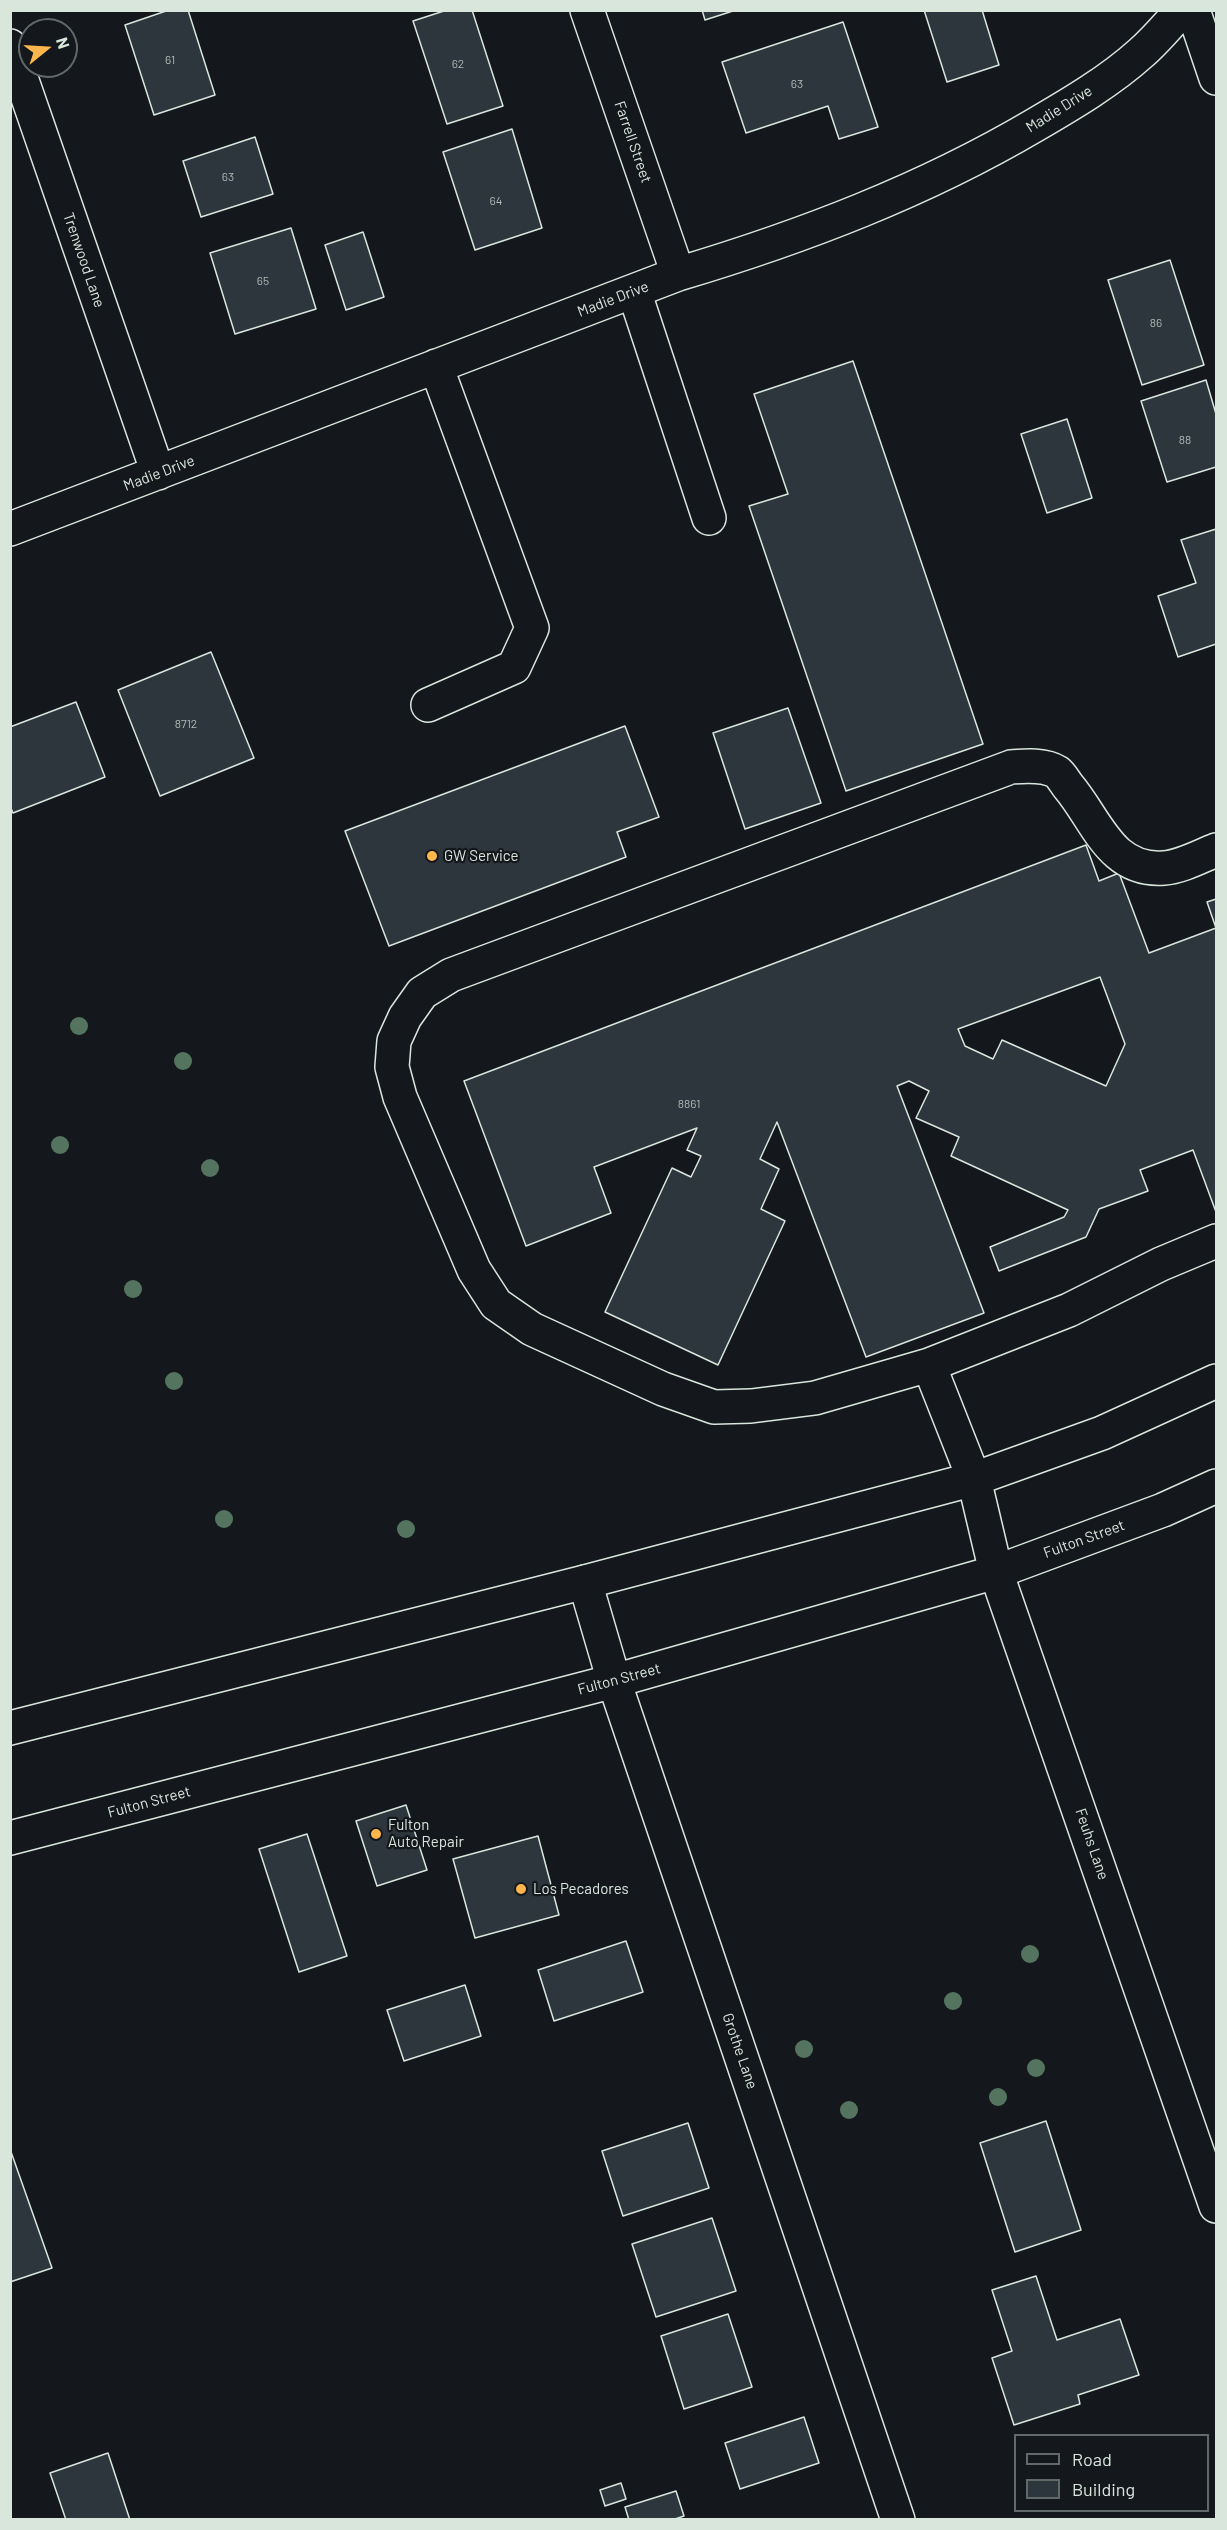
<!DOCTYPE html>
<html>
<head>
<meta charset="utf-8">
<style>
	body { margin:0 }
	#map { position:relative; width:1227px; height:2530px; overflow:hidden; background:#14181c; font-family:Barlow,sans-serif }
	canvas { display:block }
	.frame { position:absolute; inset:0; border:12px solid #d8e6dc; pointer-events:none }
	.legend { position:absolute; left:1014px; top:2434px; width:195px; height:78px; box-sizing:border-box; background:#14181c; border:2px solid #626a69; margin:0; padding:8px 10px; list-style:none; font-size:18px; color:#d8e6dc }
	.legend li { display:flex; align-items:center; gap:12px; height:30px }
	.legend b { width:30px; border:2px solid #626a69 }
	.north { position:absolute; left:18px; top:18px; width:60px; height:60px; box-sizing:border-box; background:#14181c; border:2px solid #626a69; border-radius:50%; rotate:72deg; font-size:16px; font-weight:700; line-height:24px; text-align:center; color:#d8e6dc }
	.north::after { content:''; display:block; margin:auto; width:21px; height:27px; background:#ffb74d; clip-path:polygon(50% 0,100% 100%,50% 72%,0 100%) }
</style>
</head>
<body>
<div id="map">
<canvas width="1227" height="2530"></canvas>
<div class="frame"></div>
<ul class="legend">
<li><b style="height:8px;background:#14181c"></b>Road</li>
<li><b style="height:16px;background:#2c363c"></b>Building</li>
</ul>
<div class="north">N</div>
</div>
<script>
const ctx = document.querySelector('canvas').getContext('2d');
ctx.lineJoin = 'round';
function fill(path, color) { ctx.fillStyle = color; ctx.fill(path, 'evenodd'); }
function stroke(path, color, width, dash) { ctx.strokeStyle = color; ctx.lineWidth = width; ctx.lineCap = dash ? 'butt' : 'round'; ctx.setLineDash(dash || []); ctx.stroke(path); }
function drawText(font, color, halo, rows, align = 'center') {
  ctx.font = font + ' Barlow,sans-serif'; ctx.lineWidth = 4.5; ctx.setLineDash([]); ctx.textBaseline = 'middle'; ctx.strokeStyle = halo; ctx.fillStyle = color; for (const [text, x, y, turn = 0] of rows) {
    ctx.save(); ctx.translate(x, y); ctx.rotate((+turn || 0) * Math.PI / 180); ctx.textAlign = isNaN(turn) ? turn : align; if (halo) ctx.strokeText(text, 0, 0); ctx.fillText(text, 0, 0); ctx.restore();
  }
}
const building = new Path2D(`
	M 169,10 L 188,10 L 215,95 L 154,115 L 125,25 Z
	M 447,10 L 472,10 L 503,106 L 447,124 L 413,21 Z
	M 702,10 L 736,10 L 705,20 Z
	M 924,10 L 982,10 L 999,65 L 947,82 Z
	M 843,22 L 878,127 L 839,139 L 828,106 L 746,133 L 722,62 Z
	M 512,129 L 542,228 L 475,250 L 443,152 Z
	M 255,137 L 273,194 L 201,217 L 183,161 Z
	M 291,228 L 316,309 L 235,334 L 210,253 Z
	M 363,232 L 384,297 L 346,310 L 325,245 Z
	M 1170,260 L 1204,365 L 1142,385 L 1108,280 Z
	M 853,361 L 983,744 L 846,791 L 749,506 L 788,494 L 754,394 Z
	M 1206,380 L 1216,414 L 1216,467 L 1167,482 L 1141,401 Z
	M 1067,419 L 1092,498 L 1047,513 L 1021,434 Z
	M 1216,529 L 1216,644 L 1178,657 L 1158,596 L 1196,583 L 1181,540 Z
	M 211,652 L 254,758 L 160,796 L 118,690 Z
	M 76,702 L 105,777 L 13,813 L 10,806 L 10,727 Z
	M 788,708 L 821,803 L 745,829 L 713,733 Z
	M 625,726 L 659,817 L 617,832 L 626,857 L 389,946 L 345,831 Z
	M 1086,845 L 1099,881 L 1119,873 L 1149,953 L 1216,928 L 1207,902 L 1216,899 L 1216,1212 L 1193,1150 L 1140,1170 L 1148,1191 L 1099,1209 L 1086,1237 L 999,1271 L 990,1247 L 1064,1217 L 1068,1210 L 951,1156 L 959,1137 L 916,1118 L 929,1091 L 909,1081 L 897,1086 L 984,1313 L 866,1357 L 777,1122 L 760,1159 L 779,1169 L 761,1209 L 785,1221 L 718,1365 L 605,1312 L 672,1168 L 691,1177 L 701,1156 L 687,1150 L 697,1128 L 594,1167 L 611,1213 L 526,1246 L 464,1081 ZM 1100,977 L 1125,1044 L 1106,1086 L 1002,1040 L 993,1059 L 965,1046 L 958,1029 Z
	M 406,1805 L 427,1870 L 377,1886 L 356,1821 Z
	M 307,1834 L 347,1956 L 299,1972 L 259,1849 Z
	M 538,1836 L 559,1915 L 475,1938 L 453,1859 Z
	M 626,1941 L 643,1992 L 554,2021 L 538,1970 Z
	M 465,1985 L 481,2036 L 404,2061 L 387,2010 Z
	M 1046,2121 L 1081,2230 L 1015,2252 L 980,2143 Z
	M 688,2123 L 709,2188 L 623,2216 L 602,2151 Z
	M 10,2149 L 52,2268 L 10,2282 Z
	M 712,2218 L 736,2291 L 656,2317 L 632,2244 Z
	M 1036,2276 L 1057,2340 L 1120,2319 L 1139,2375 L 1078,2395 L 1080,2404 L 1014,2425 L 992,2358 L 1012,2351 L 992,2290 Z
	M 728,2314 L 752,2387 L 684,2409 L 661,2336 Z
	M 804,2417 L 819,2463 L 740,2489 L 725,2443 Z
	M 108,2453 L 130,2520 L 66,2520 L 50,2473 Z
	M 621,2483 L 626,2499 L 605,2506 L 600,2490 Z
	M 676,2491 L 684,2516 L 672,2520 L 629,2520 L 625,2507 Z`);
fill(building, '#2c363c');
stroke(building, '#d8e6dc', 1.5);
const minor = new Path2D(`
	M 587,10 L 678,274
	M 1193,10 L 1216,78
	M 10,46 L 158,473
	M 634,291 L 709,518
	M 10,529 L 678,274 C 802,237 923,191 1035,125 C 1071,104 1110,81 1141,53 C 1156,40 1168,25 1182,10
	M 428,705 L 514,667 L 532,628 L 436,366
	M 1216,1241 L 1161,1264 L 1069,1310 L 929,1365 L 974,1479 L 996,1572 L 1216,2206
	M 929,1365 L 815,1398 L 751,1406 L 714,1407 L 663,1389 L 532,1329 L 496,1304 L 474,1270 L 400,1097 L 392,1067 L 394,1041 L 405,1017 L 422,993 L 451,975 L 1011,767 C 1025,766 1044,764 1057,772 C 1061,775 1065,782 1068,786 C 1097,820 1110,872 1164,868 C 1181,867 1201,856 1216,850
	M 585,1582 L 614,1681 L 898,2520`);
const major = new Path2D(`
	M 10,1728 L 585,1582 L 974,1479 L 1102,1433 L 1216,1381
	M 10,1838 L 614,1681 L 996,1572 L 1163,1510 L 1216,1486`);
stroke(minor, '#d8e6dc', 36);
stroke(major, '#d8e6dc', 36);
stroke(minor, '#14181c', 33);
stroke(major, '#14181c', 33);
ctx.fillStyle = '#55745f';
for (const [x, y] of [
	[79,1026],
	[183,1061],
	[60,1145],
	[210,1168],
	[133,1289],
	[174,1381],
	[224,1519],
	[406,1529],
	[1030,1954],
	[953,2001],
	[804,2049],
	[1036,2068],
	[998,2097],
	[849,2110]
]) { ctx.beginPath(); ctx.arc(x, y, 9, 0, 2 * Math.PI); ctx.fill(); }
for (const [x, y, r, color] of [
	[432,856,6,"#ffb74d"],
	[376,1834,6,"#ffb74d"],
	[521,1889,6,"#ffb74d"]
]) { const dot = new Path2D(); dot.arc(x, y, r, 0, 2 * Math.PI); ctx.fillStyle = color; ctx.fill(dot); stroke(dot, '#14181c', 2); }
drawText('12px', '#adbab4', null, [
	["61",170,60],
	["62",458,64],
	["63",797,84],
	["63",228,177],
	["64",496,201],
	["65",263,281],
	["86",1156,323],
	["88",1185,440],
	["8712",186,724],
	["8861",689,1104]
]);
drawText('15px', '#d8e6dc', '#14181c', [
	["Madie Drive",1059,109,-32],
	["Farrell Street",633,142,71],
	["Trenwood Lane",84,260,71],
	["Madie Drive",613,299,-21],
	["Madie Drive",159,473,-21],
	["Fulton Street",1084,1539,-20],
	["Fulton Street",619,1679,-15],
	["Fulton Street",149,1802,-15],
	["Feuhs Lane",1092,1844,71],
	["Grothe Lane",740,2051,71]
]);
drawText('15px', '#d8e6dc', '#14181c', [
	["GW Service",444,856],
	["Fulton",388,1825],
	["Auto Repair",388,1842],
	["Los Pecadores",533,1889]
], 'left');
</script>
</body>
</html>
